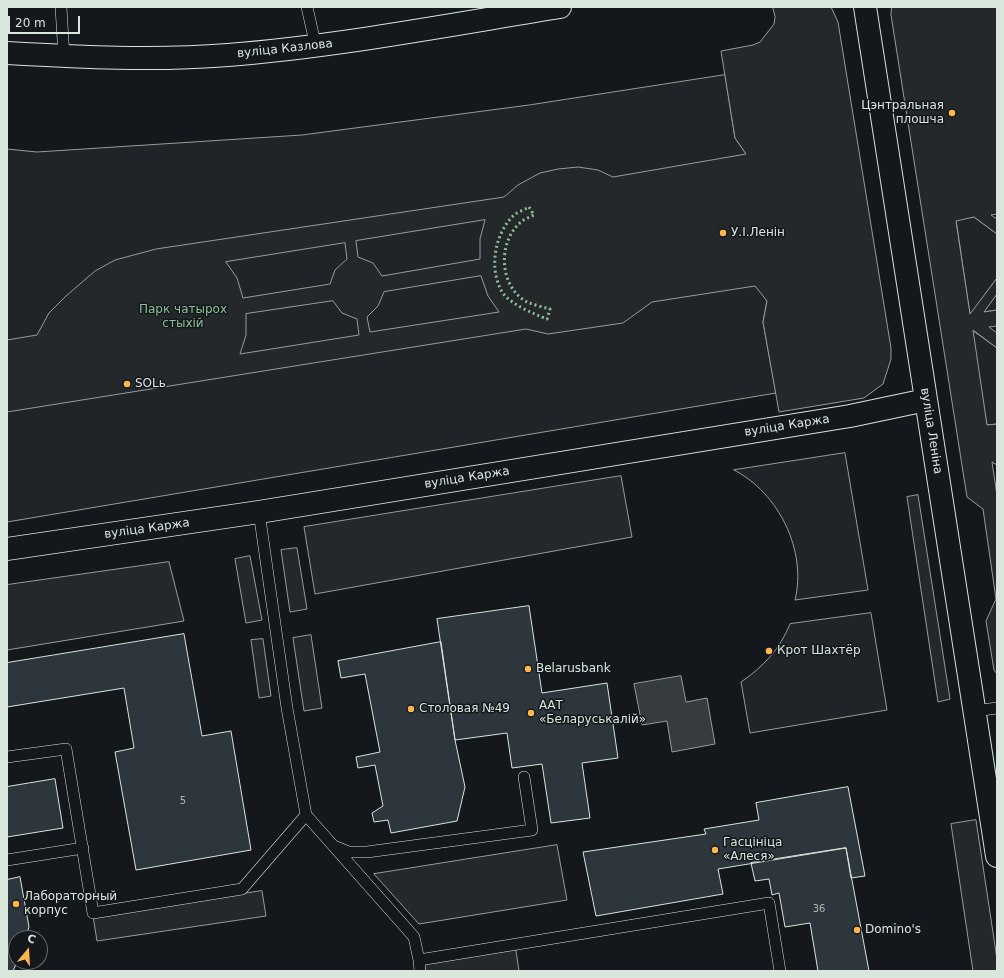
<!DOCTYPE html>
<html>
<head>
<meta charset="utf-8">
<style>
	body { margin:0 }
	#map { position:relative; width:1004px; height:978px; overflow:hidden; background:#14181c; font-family:"DejaVu Sans",sans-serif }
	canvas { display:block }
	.frame { position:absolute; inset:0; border:8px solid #d8e6dc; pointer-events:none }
	.north { position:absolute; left:8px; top:930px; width:40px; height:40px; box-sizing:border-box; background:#14181c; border:1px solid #626a69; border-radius:50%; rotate:18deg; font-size:11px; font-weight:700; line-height:16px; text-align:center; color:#d8e6dc }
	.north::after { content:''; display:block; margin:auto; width:14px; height:18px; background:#ffb74d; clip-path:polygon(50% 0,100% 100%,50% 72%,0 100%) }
	.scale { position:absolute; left:8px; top:16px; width:72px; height:18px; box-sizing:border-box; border:2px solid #d8e6dc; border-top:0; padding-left:5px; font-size:12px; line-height:14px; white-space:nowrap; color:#d8e6dc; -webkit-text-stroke:3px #14181c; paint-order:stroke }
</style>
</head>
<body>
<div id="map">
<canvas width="1004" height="978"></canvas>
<div class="frame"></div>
<div class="north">С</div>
<div class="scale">20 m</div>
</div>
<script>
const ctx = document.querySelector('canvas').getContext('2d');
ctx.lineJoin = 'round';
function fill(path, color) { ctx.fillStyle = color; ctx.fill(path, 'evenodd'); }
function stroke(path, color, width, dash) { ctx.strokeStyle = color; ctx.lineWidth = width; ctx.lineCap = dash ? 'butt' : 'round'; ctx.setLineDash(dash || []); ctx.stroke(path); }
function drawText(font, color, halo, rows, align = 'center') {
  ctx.font = font + ' "DejaVu Sans",sans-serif'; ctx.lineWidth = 3; ctx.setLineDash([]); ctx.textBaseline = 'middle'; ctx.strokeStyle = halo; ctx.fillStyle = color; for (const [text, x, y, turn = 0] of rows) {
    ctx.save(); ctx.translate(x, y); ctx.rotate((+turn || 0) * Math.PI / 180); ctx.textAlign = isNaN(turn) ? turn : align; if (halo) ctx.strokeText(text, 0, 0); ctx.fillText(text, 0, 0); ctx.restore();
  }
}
const green = new Path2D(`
	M 725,75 L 735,138 L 746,154 L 767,301 L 763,322 L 776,393 L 7,522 L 7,149 L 37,152 L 302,135 L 529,105 Z
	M 974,217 L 997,234 L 997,278 L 970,315 L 956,220 Z
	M 997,294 L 997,310 L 984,312 Z
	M 972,330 L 997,348 L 997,424 L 987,425 Z
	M 845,453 L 868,590 L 795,600 C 807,551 779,493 734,470 Z
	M 871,613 L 887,710 L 750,733 L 741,682 C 763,667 780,649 790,624 Z`);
fill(green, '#202428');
stroke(green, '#939e99', 1);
const parking = new Path2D(`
	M 773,7 L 831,7 L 838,22 L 891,348 L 891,359 L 883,384 L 864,398 L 779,412 L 763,322 L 767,301 L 755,286 L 652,302 L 623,323 L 548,334 L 526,329 L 7,412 L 7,340 L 37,335 L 49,313 L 66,296 L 95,271 L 115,260 L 156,249 L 504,197 L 518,185 L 540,173 L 558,169 L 578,167 L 598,170 L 613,177 L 746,154 L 735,138 L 721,51 L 753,45 L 760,42 L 774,24 L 775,17 ZM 485,220 L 480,239 L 480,259 L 382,276 L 373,263 L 358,257 L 356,241 ZM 345,243 L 347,259 L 335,270 L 330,284 L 243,298 L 237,278 L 226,262 ZM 481,276 L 488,296 L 499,312 L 370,332 L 367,317 L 378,306 L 384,292 ZM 333,301 L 342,313 L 357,319 L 359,335 L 240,354 L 246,335 L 246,314 Z
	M 892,7 L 997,7 L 997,214 L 991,215 L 997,219 L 997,234 L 974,217 L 956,221 L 970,314 L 997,278 L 997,294 L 984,312 L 997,310 L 997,326 L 989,327 L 997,333 L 997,348 L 973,330 L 987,425 L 997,424 L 997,465 L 992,462 L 997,495 L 997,674 L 994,670 L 986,621 L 996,599 L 983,509 L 967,497 L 891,15 Z
	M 621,476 L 632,537 L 315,594 L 304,527 Z
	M 918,495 L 950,699 L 938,702 L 907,497 Z
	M 297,548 L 307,609 L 290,612 L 281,550 Z
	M 250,556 L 262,620 L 246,623 L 235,559 Z
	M 169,562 L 184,621 L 7,650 L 7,585 Z
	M 311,635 L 322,708 L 304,711 L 293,638 Z
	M 263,639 L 271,696 L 259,698 L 251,640 Z
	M 976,820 L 997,959 L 997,971 L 973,971 L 951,824 Z
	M 557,845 L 567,900 L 419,924 L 374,874 Z
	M 262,891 L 266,916 L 97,941 L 93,916 Z
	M 515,944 L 519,971 L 420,971 L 419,960 Z`);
fill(parking, '#24282b');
stroke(parking, '#939e99', 1);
const water = new Path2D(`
	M 681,676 L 686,702 L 707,698 L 715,744 L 672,752 L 667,721 L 642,725 L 634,684 Z`);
fill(water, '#363b3e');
stroke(water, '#939e99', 1);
const building = new Path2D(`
	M 529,606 L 542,693 L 607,683 L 618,758 L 582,763 L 590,818 L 551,823 L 542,764 L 512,768 L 507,733 L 455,740 L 437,619 Z
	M 184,634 L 202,736 L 231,731 L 251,850 L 136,870 L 115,752 L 134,748 L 124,688 L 7,707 L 7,663 Z
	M 441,642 L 455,740 L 465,787 L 457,821 L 391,833 L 388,820 L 374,822 L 372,813 L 383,806 L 375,765 L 358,768 L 356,757 L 380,752 L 365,674 L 341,678 L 338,661 Z
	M 55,779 L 63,828 L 7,837 L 7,787 Z
	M 848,787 L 865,876 L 851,878 L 846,848 L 718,869 L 723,894 L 596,916 L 583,852 L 706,834 L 704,829 L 759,820 L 756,803 Z
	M 846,848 L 869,971 L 818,971 L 810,923 L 785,927 L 779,893 L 772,895 L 769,879 L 755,881 L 751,863 Z
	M 20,877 L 29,927 L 25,938 L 16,938 L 17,962 L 13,971 L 7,971 L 7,880 Z`);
fill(building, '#2c363c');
stroke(building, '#d8e6dc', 1);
const service = new Path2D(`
	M 61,7 L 64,57
	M 307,7 L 316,47
	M 259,512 L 287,708 L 306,815 L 414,937 L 419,960
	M 975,711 L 997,708
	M 7,757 L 66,749 L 93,913 L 242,889 L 306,815
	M 334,846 L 349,852 L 367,852 L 532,830 L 524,777
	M 7,860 L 83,848
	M 420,971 L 419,960 L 769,903 L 780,971`);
const secondary = new Path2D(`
	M 865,7 L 997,856
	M 7,53 C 80,57 154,61 228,55 C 339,46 449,25 560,7
	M 7,549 L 259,512 L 850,416 L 926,400`);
stroke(service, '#d8e6dc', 12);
stroke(secondary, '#d8e6dc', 24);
stroke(service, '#14181c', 11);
stroke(secondary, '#14181c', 22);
stroke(new Path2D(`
	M 529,207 L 534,215 C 530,217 524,219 521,222 C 497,242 499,287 527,302 C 534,305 543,307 550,309 L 547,319 C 534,314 507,303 501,290 C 489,267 495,234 513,216 C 517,212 524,210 529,207 Z`), '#8ac095', 3, [2, 3]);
stroke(new Path2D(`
	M 388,971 L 394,971`), '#d8e6dc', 1, [5, 2]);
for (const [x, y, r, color] of [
	[952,113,4,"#ffb74d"],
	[723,233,4,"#ffb74d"],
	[127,384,4,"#ffb74d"],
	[769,651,4,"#ffb74d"],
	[528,669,4,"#ffb74d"],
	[411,709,4,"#ffb74d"],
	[531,713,4,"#ffb74d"],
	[715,850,4,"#ffb74d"],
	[16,904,4,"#ffb74d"],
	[857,930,4,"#ffb74d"]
]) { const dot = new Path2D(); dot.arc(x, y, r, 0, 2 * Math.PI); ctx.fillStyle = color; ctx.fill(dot); stroke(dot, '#14181c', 1.5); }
drawText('10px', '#adbab4', null, [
	["5",183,801],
	["36",819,909]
]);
drawText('12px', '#d8e6dc', '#14181c', [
	["вуліца Казлова",285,49,-6],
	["вуліца Каржа",787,426,-9],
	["вуліца Леніна",931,431,81],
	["вуліца Каржа",467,478,-9],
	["вуліца Каржа",147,529,-8]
]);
drawText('12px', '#d8e6dc', '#14181c', [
	["Цэнтральная",944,106,"right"],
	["плошча",944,120,"right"],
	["У.І.Ленін",731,233],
	["SOLь",135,384],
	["Крот Шахтёр",777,651],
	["Belarusbank",536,669],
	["ААТ",539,706],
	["«Беларуськалій»",539,720],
	["Столовая №49",419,709],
	["Гасцініца",723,843],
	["«Алеся»",723,857],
	["Лабораторный",24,897],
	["корпус",24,911],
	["Domino's",865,930]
], 'left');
drawText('12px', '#8ac095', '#14181c', [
	["Парк чатырох",183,310],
	["стыхій",183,324]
]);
</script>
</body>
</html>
